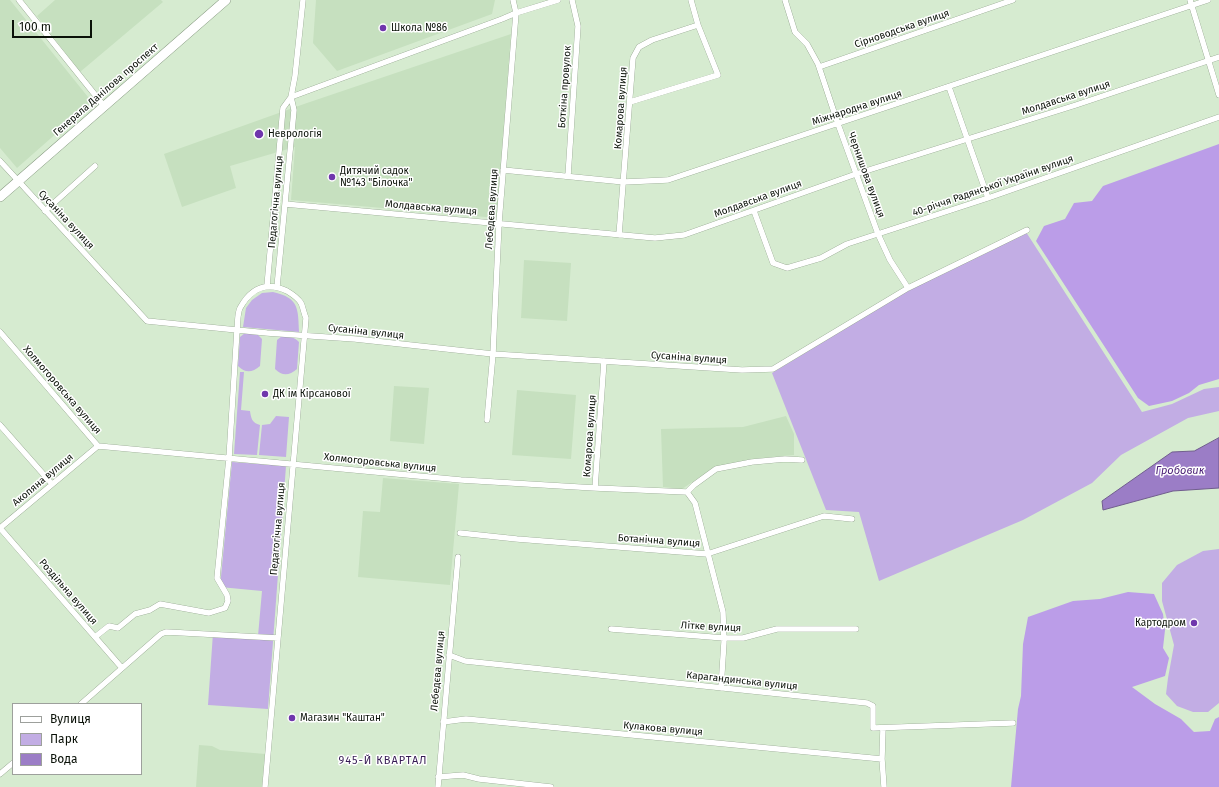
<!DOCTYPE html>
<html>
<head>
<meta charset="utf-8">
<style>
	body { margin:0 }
	#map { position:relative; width:1219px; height:787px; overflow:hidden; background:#d6ebd0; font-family:"Fira Sans",sans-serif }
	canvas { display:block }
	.legend { position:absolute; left:12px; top:703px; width:130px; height:72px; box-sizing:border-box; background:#fff; border:1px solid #9da09c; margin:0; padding:5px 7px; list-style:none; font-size:12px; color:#0a1108 }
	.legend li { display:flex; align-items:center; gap:8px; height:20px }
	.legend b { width:20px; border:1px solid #9da09c }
	.scale { position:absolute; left:12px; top:20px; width:80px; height:18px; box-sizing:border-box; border:2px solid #0a1108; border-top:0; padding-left:5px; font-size:12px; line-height:14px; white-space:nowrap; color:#0a1108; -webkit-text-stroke:3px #fff; paint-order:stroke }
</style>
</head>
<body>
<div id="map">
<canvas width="1219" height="787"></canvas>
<ul class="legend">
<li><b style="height:5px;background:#fff"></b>Вулиця</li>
<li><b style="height:11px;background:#c2ade4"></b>Парк</li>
<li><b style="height:11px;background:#9b7dc6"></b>Вода</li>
</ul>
<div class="scale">100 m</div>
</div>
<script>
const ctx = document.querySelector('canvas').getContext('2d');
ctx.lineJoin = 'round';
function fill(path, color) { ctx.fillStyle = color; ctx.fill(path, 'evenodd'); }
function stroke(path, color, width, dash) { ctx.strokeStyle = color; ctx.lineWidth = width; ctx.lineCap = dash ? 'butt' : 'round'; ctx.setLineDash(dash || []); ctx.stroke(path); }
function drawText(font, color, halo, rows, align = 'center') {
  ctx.font = font + ' "Fira Sans",sans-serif'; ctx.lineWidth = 3; ctx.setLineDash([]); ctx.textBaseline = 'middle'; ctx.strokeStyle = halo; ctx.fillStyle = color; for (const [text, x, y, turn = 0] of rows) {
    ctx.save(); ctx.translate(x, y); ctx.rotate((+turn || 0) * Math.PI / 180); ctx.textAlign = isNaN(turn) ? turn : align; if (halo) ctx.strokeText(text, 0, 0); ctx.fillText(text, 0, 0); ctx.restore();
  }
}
fill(new Path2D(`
	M 0,0 L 10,0 L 92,102 L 17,168 L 0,148 Z
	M 55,0 L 161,0 L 163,2 L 80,72 L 37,16 Z
	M 316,0 L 495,0 L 492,14 L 337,71 L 313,43 Z
	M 511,34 L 497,218 L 291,200 L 295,147 L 230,166 L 236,188 L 182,207 L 164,154 L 304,104 Z
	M 524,260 L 571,263 L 567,321 L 521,318 Z
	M 394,386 L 429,388 L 424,444 L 390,441 Z
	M 517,390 L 576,395 L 571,459 L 512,455 Z
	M 786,416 L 794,434 L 794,455 L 752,459 L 715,467 L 682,489 L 663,487 L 661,429 L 743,427 Z
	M 383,478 L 459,484 L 450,585 L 358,577 L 363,511 L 380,512 Z
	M 199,745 L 212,746 L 220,750 L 265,754 L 262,787 L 196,787 Z`), '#c6e0bf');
fill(new Path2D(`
	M 1026,232 L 1142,412 L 1172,404 L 1204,389 L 1219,387 L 1219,411 L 1188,418 L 1121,455 L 1092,483 L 1023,520 L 879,581 L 859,512 L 826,510 L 772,373 L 903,293 Z
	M 273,292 C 299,298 298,308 299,332 L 243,327 L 246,308 L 252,300 L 262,293 Z
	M 245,333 L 258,335 L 262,339 L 260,366 C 252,373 245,373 238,366 L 240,337 Z
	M 282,336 C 290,336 294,337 299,342 L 297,369 C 289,376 282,376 275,369 L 277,340 Z
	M 240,372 L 244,372 L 241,410 L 250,411 C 251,418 252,423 260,425 L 257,455 L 234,454 Z
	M 276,416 L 289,417 L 286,457 L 259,455 L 262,425 L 270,424 Z
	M 232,462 L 286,466 L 268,709 L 208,705 L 213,633 L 258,636 L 262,591 L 220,587 Z
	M 1219,549 L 1219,703 L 1208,712 L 1193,712 L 1177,706 L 1166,694 L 1168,678 L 1174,645 L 1162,601 L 1162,583 L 1177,565 L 1203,551 Z`), '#c2ade4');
fill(new Path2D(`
	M 1219,144 L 1219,379 L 1199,385 L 1189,393 L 1172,401 L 1149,406 L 1138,398 L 1036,241 L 1044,226 L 1065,219 L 1074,203 L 1092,201 L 1103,186 Z
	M 1128,592 L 1154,594 L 1163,614 L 1165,630 L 1163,648 L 1169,658 L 1165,676 L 1132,687 L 1155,704 L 1181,719 L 1194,732 L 1210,731 L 1215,719 L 1219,717 L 1219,787 L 1011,787 L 1018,709 L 1021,696 L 1023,644 L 1028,617 L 1073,601 L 1100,599 Z`), '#bb9de8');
const water = new Path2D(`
	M 1219,438 L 1219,488 L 1173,491 L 1103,510 L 1102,501 L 1172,452 L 1194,451 Z`);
fill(water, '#9b7dc6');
stroke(water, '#705d8d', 1);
const minor = new Path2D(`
	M 19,0 L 104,106
	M 785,0 L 795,32 L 807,44 L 818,64 L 838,124 L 878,234 L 890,260 L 908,288
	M 1190,0 L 1219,95
	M 819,67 L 1013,0
	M 949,87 L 988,198
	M 630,102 L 718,75 L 698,25 L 691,0
	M 0,161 L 147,321 L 267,333 L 355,339 L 493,354 L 742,370 L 773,369 L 908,288 L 1027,230
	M 503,170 L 624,182 L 668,180 L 1208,0
	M 568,176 L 578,26 L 572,0
	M 285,204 L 655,238 L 684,235 L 856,174 L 1076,105 L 1219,57
	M 45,211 L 95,166
	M 754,211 L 773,263 L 787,268 L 821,258 L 847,244 L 988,198 L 1219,117
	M 619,235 L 633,58 L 639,47 L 652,40 L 698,25
	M 267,286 L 283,108 L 291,97 L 502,19 L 516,13 L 558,0
	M 277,287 L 294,110 L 291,97 L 295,76 L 303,0
	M 0,332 L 98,446 L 461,480 L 595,488 L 687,492 L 694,485 L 716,469 L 752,462 L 785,459 L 802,460
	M 487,420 L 493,354 L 499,223 L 516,13 L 513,0
	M 0,425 L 52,484
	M 595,488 L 604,361
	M 687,492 L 695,503 L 723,612 L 724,642 L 721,688
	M 0,528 L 122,668
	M 0,528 L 98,446
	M 460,533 L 517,539 L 707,554 L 824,516 L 852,519
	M 611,629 L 724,638 L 743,638 L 777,629 L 856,629
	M 95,637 L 109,626 L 118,628 L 135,614 L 150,610 L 160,604 L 209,613 L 225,608 L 228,601 L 227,595 L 217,578 L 229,458 L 237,330 C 238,323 237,314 240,308 C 251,288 266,281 287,291 C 292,294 298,298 301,303 C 303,307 304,314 306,318 L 265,787
	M 449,655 L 465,661 L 867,703 L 873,706 L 873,728 L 1013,723
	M 81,704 L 161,634 L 166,632 L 278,638
	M 443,722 L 466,719 L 882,759
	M 883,728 L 882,759 L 884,787
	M 0,774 L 13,763
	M 438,777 L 463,775 L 479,779 L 551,787
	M 438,787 L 458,557`);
const primary = new Path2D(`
	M 0,197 L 226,0`);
stroke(minor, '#84977e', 6);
stroke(primary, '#84977e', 10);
stroke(minor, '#fff', 5.5);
stroke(primary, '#fff', 9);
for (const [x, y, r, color] of [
	[383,28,4,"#6f36ac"],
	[259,134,5,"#6f36ac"],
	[332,177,4,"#6f36ac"],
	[265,394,4,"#6f36ac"],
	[1194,623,4,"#6f36ac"],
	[292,718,4,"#6f36ac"]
]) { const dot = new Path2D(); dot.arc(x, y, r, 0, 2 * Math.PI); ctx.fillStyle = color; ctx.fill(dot); stroke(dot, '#fff', 1.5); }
drawText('10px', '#0a1108', '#fff', [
	["Школа №86",391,28],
	["Неврологія",268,134],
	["Дитячий садок",340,171],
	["№143 \"Білочка\"",340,183],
	["ДК ім Кірсанової",273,394],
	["Картодром",1186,623,"right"],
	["Магазин \"Каштан\"",300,718]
], 'left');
drawText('10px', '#0a1108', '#fff', [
	["Сірноводська вулиця",902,29,-19],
	["Боткіна провулок",565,87,-86],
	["Генерала Данілова проспект",106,90,-41],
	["Молдавська вулиця",1066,98,-18],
	["Комарова вулиця",621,108,-86],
	["Міжнародна вулиця",857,108,-18],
	["Чернишова вулиця",866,175,70],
	["40-річчя Радянської України вулиця",993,186,-19],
	["Молдавська вулиця",758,199,-20],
	["Педагогічна вулиця",276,202,-85],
	["Молдавська вулиця",431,208,5],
	["Лебедєва вулиця",492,209,-86],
	["Сусаніна вулиця",66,220,47],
	["Сусаніна вулиця",366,332,6],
	["Сусаніна вулиця",689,358,4],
	["Холмогоровська вулиця",62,390,49],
	["Комарова вулиця",590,436,-86],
	["Холмогоровська вулиця",380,463,6],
	["Акопяна вулиця",43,480,-40],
	["Педагогічна вулиця",278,529,-85],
	["Ботанічна вулиця",659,541,4],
	["Роздільна вулиця",68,592,49],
	["Літке вулиця",711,627,3],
	["Лебедєва вулиця",438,671,-85],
	["Карагандинська вулиця",742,681,6],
	["Кулакова вулиця",663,729,5]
]);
drawText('italic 11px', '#481d74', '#fff', [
	["Гробовик",1180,471]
]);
ctx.letterSpacing = '1px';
drawText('11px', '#361b54', '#fff', [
	["945-Й КВАРТАЛ",383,761]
]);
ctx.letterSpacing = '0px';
</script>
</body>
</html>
